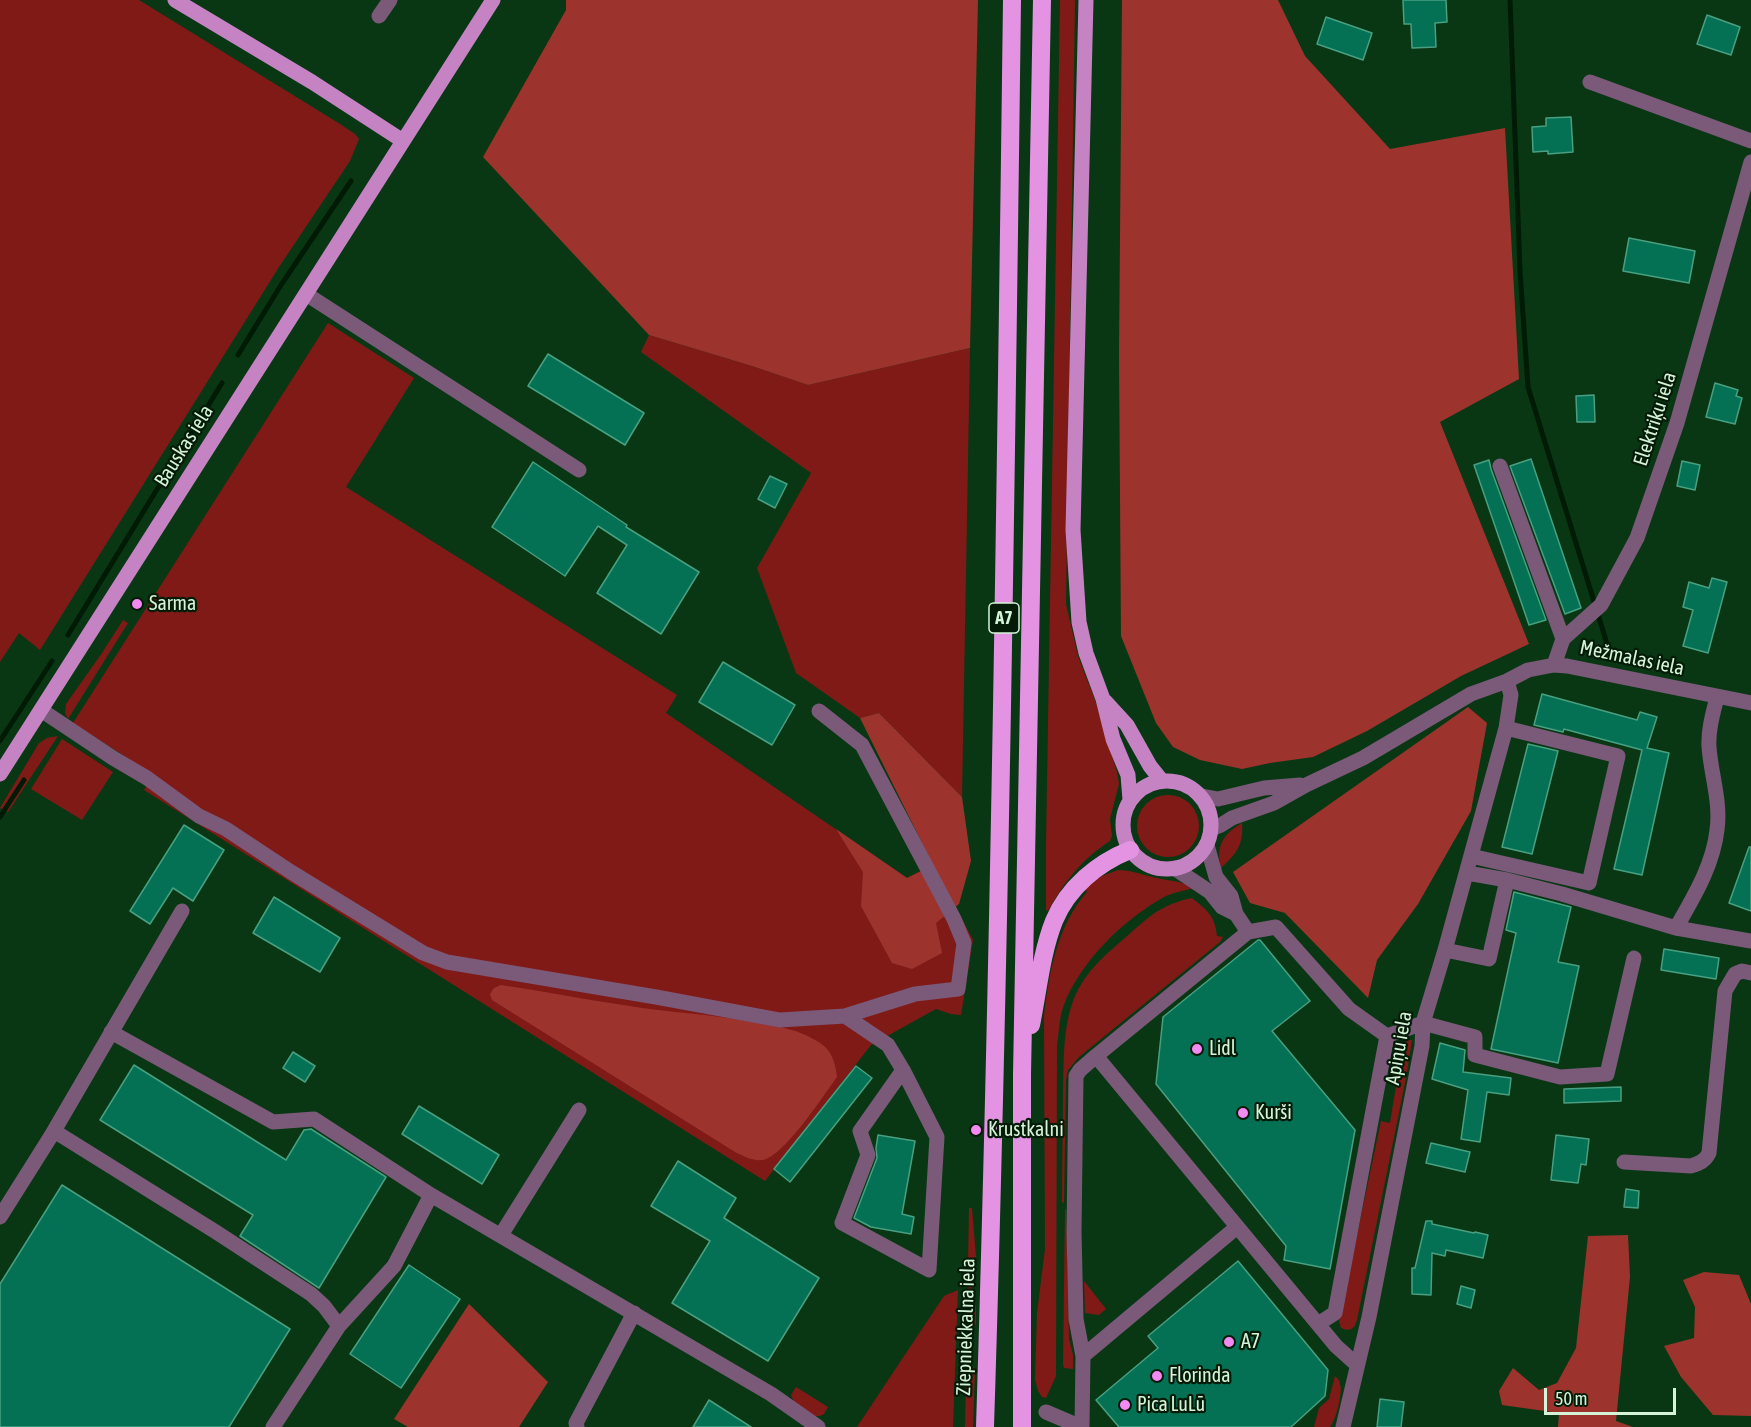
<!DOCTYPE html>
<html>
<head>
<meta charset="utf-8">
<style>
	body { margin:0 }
	#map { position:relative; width:1751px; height:1427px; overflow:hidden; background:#093714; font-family:"Asap Condensed",sans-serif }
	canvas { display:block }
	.scale { position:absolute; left:1544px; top:1388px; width:132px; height:27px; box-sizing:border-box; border:3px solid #d5f3d7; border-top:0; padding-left:8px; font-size:18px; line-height:21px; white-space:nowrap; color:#d5f3d7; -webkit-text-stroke:4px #041b08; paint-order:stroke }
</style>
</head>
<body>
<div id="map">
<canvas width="1751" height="1427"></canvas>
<div class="scale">50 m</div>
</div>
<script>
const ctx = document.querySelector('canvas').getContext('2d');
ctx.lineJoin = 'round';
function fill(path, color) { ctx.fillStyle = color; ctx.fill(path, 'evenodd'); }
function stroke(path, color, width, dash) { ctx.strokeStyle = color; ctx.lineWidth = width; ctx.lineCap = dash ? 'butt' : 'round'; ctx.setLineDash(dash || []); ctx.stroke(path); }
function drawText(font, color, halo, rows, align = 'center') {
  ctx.font = font + ' "Asap Condensed",sans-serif'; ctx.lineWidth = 4.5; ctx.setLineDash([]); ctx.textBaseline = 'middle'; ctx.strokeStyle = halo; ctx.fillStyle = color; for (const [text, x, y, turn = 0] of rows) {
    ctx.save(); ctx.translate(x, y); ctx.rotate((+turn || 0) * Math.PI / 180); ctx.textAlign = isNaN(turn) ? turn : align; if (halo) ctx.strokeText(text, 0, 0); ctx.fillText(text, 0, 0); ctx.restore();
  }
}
fill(new Path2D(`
	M 0,0 L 139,0 L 340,124 L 355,134 L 359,139 L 350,161 L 279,267 L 40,650 L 19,633 L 0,662 Z
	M 1060,0 L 1075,0 L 1066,604 L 1078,656 L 1096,703 L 1117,772 L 1119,784 L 1110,819 L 1112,836 L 1110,841 C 1081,860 1065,881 1048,911 L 1046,910 L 1046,844 Z
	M 328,323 L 414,378 L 346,487 L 677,695 L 666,713 L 907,878 L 934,865 L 973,940 L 961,1015 L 951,1014 L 936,1009 L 871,1045 L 765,1181 L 144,790 L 154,775 L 73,723 Z
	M 649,335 L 752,366 L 808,385 L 970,348 L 962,797 L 879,713 L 860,718 L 796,673 L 757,568 L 811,473 L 641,352 Z
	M 123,620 L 128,623 L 68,719 L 65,713 L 66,704 L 102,653 Z
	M 58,736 L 8,812 L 0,808 L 39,743 L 47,738 Z
	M 62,739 L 113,772 L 82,820 L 31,789 Z
	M1137 826a31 31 0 1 1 62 0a31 31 0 1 1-62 0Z
	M 1242,823 C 1244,845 1236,854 1221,868 C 1216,846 1222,835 1242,823 Z
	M 1118,870 C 1131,870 1140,874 1152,877 C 1167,881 1181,880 1194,888 C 1183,891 1169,893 1159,900 C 1121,922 1079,964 1064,1005 C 1059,1017 1059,1033 1057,1046 L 1056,1376 L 1046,1398 L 1042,1397 L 1038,1391 L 1035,1379 L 1037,1313 L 1045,1249 L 1044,1016 C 1049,973 1057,926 1087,892 L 1085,888 L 1097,878 Z
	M 1192,898 C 1207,910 1215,916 1217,936 L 1223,937 L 1220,942 L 1079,1057 L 1068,1070 L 1066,1080 L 1064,1203 L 1062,1202 C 1062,1166 1063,1131 1063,1096 C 1064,1062 1062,1028 1075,996 C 1086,971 1106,954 1126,937 C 1150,916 1160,905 1192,898 Z
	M 1409,1040 L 1412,1040 L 1406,1078 L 1357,1320 C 1354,1329 1351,1332 1341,1328 L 1339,1321 L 1381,1121 L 1390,1123 L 1402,1049 L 1406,1041 Z
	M 969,1208 L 972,1208 L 976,1257 L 973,1259 L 972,1304 L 976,1305 L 976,1324 L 971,1330 L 970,1366 L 975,1368 L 973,1427 L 965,1427 Z
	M 1065,1209 L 1066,1209 L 1069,1339 L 1073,1355 L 1073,1369 L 1064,1368 L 1063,1365 Z
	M 1084,1281 L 1106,1309 L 1099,1315 L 1085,1313 Z
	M 958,1290 L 953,1427 L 857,1427 L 944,1296 Z
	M 1335,1376 C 1338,1379 1339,1379 1340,1384 C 1343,1393 1336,1420 1330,1427 L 1314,1427 L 1319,1408 L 1329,1399 Z
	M 796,1387 L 828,1407 L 824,1414 L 820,1416 L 814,1416 L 795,1404 L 791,1395 Z`), '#801a17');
fill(new Path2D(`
	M 566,0 L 978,0 L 970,348 L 808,385 L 752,366 L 649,335 L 483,157 L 566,10 Z
	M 1122,0 L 1278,0 L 1305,56 L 1390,149 L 1505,128 L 1519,379 L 1440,422 L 1529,644 L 1461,676 L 1367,731 L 1313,757 L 1270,763 L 1242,769 L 1200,760 L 1173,747 L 1156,723 L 1121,636 L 1119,354 Z
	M 1468,707 L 1487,723 L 1471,811 L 1418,904 L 1377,960 L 1368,998 L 1285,913 L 1250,903 L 1233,872 Z
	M 879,713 L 962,797 L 971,861 L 959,904 L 936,923 L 942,953 L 912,969 L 892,963 L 861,906 L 863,872 L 836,829 L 907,878 L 933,865 L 860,718 Z
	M 501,985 C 542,991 582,999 623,1005 C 670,1013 717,1014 763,1024 C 782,1027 798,1030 815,1040 C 831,1048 835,1060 837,1077 C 823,1096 783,1158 762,1160 C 751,1161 744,1156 735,1152 L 492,1000 L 490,994 L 494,988 Z
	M 1628,1235 L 1630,1277 L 1616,1421 L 1633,1427 L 1558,1427 L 1559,1413 L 1502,1405 L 1499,1391 L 1513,1368 L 1539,1390 L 1557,1383 L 1576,1348 L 1588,1236 Z
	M 1704,1272 L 1739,1275 L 1751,1304 L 1751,1416 L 1713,1415 L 1681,1377 L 1664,1346 L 1694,1338 L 1695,1307 L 1683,1280 Z
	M 469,1304 L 548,1382 L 519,1427 L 408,1427 L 394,1419 Z`), '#9c342d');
stroke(new Path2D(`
	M 1510,0 L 1520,271 L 1528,387 L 1608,647
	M 238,355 L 281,285 L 351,181
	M 68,635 L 222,383
	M 0,741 L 52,661
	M 0,817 L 24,780`), '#001b05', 5);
const building = new Path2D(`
	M 1403,0 L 1446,0 L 1447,22 L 1435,23 L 1436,47 L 1412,48 L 1411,24 L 1404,24 Z
	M 1707,15 L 1740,27 L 1731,55 L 1697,44 Z
	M 1326,17 L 1372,33 L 1363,60 L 1317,44 Z
	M 1571,117 L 1573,152 L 1548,154 L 1548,151 L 1533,152 L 1532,127 L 1546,126 L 1546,118 Z
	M 1629,238 L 1695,251 L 1689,283 L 1623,271 Z
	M 548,354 L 644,413 L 625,445 L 528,386 Z
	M 1715,383 L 1738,390 L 1736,396 L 1742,398 L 1735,424 L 1706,417 Z
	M 1594,395 L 1595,422 L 1577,422 L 1576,396 Z
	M 1531,459 L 1581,608 L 1565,614 L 1510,466 Z
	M 1489,460 L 1491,469 L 1546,620 L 1529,625 L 1474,465 Z
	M 1682,461 L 1700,465 L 1695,490 L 1677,486 Z
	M 533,462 L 627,525 L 626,527 L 699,572 L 661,634 L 597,593 L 627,545 L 598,526 L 565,576 L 492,527 Z
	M 770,476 L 787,484 L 775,508 L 758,499 Z
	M 1712,578 L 1727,582 L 1708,653 L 1683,646 L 1693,610 L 1683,607 L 1689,582 L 1709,588 Z
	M 723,662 L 795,705 L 772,745 L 699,702 Z
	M 1542,694 L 1637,720 L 1640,712 L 1657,717 L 1647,748 L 1669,753 L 1642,875 L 1614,869 L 1642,750 L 1564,729 L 1563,732 L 1534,725 Z
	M 1528,744 L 1558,751 L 1532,854 L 1502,847 Z
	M 184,825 L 224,850 L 193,901 L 173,888 L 150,924 L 130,911 Z
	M 1749,847 L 1751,847 L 1751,911 L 1729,903 Z
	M 1514,892 L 1571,907 L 1558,962 L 1579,966 L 1558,1063 L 1491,1049 L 1516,933 L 1506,930 Z
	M 274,897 L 340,938 L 320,972 L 253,933 Z
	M 1258,940 L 1260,940 L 1310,1001 L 1272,1031 L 1355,1130 L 1330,1269 L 1284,1260 L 1286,1246 L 1156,1084 L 1163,1017 Z
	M 1664,949 L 1719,958 L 1716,979 L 1661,970 Z
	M 1440,1043 L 1465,1050 L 1463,1072 L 1511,1078 L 1509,1095 L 1487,1092 L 1480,1142 L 1461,1139 L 1468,1090 L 1432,1079 Z
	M 293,1052 L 315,1066 L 305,1082 L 283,1068 Z
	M 134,1065 L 286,1160 L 304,1130 L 311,1129 L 386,1177 L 319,1288 L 240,1236 L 253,1215 L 100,1120 Z
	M 856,1066 L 872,1078 L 790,1182 L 774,1169 Z
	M 1621,1087 L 1621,1101 L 1564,1103 L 1564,1089 Z
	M 419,1106 L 499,1155 L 482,1184 L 402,1134 Z
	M 878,1135 L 915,1141 L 902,1214 L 914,1217 L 911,1234 L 871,1227 L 854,1218 L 877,1158 L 876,1148 Z
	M 1556,1135 L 1589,1139 L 1586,1165 L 1581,1164 L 1578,1183 L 1551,1180 Z
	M 1431,1143 L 1470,1152 L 1465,1172 L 1426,1163 Z
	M 678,1161 L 736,1198 L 724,1218 L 819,1278 L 768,1361 L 672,1303 L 710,1241 L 651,1206 Z
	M 62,1185 L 290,1329 L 229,1427 L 0,1427 L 0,1284 Z
	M 1626,1189 L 1639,1191 L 1638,1208 L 1624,1207 Z
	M 1426,1221 L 1432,1221 L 1432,1224 L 1474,1233 L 1475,1232 L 1488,1235 L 1483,1258 L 1446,1250 L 1445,1256 L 1432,1253 L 1431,1295 L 1412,1294 L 1412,1268 L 1415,1268 Z
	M 1238,1261 L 1328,1370 L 1325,1396 L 1291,1427 L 1119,1427 L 1096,1400 L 1158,1348 L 1148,1336 Z
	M 409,1265 L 460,1299 L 401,1388 L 350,1354 Z
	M 1461,1286 L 1475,1290 L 1471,1308 L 1457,1304 Z
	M 1380,1399 L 1404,1402 L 1401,1427 L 1377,1427 Z
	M 709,1400 L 751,1427 L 693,1427 Z`);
fill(building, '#047054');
stroke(building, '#48a081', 1.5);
stroke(new Path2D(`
	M 379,16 L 390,0
	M 1590,82 L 1751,141
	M 306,294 L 579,470
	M 1500,466 L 1563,639
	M 1554,665 L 1563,639 L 1601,605 L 1637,538 L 1677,423 L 1751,162
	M 41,710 L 113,758 L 147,778 L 199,816 L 226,829 L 291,872 L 423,953 L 447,962 L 656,997 L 780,1020 L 845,1016 L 915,994 L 958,989 L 964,943 L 954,919 L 862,745 L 819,711
	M 1202,796 L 1218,799 L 1264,788 L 1300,785
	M 1211,829 L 1221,825 L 1232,818 L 1274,803 L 1306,785 L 1363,758 L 1471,694 L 1507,681 L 1528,670 L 1554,665 L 1567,666 L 1751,703
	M 1207,845 L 1216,877 L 1231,896 L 1236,914 L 1248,932
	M 1471,856 L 1589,883 L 1618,756 L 1506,728
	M 1174,868 L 1210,892 L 1222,907 L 1236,914
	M 1467,873 L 1507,880 L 1562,894 L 1676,928 L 1751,941
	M 1676,928 C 1693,898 1713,866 1717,830 C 1721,802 1711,775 1709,747 C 1708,730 1713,713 1717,697
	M 1445,950 L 1489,959 L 1507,880
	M 845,1016 L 888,1045 L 903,1070 L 860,1131 L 868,1155 L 842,1223 L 929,1270 L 937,1137 L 903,1070
	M 111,1032 L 273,1122 L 314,1119 L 431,1195
	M 1096,1056 L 1336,1346 L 1356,1364
	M 54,1131 L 216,1232 L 311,1294 L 324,1306 L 339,1326
	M 1624,1162 L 1691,1166 C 1700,1163 1705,1161 1709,1153 L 1725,991 L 1735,974 L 1742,971 L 1751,973
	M 0,1217 L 51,1136 L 182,911
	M 501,1235 L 579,1110
	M 1318,1324 L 1335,1313 L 1387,1036
	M 1083,1356 L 1237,1227
	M 1046,1412 L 1081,1427
	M 273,1427 L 339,1326 L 394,1266 L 431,1195 L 771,1394 L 818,1427
	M 577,1427 L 576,1423 L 634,1313
	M 1082,1427 L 1083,1356 L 1076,1319 L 1074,1232 L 1076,1076 L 1080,1070 L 1096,1056 L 1248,932 L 1276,927 L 1349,1009 L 1387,1036 L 1423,1023 L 1475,1037 L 1475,1055 L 1560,1077 L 1607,1074 L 1634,958
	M 1343,1427 L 1369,1317 L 1422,1046 L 1423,1023 L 1445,950 L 1506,728 L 1511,695 L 1507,681`), '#7a5979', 15);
stroke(new Path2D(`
	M 175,0 L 312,82 L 403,141
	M 1086,0 L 1073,530 L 1079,622 L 1086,653 L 1103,699 L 1113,739 L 1128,775 L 1130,800
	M 1105,701 L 1127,725 L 1150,766 L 1162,781
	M 0,774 L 493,0
	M1123 825a44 44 0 1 1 88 0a44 44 0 1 1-88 0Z`), '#c583c4', 15);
stroke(new Path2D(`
	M 1031,1025 C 1038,991 1041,954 1054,921 C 1068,887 1098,863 1130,850
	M 985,1427 C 1000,951 1006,476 1012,0
	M 1022,1427 L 1022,1074 L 1042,0`), '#e393e2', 18);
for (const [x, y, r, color] of [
	[137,604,6,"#f38af2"],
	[1197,1049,6,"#f38af2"],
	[1243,1113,6,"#f38af2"],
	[976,1130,6,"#f38af2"],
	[1229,1342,6,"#f38af2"],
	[1157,1376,6,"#f38af2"],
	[1125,1405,6,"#f38af2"]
]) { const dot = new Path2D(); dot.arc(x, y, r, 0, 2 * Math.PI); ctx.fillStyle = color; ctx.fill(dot); stroke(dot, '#041b08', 2); }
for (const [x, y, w] of [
	[1004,618,30]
]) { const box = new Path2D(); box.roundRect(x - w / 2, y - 15, w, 30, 4.5); ctx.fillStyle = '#041b08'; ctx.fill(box); stroke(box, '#d5f3d7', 1.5); }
drawText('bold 18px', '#d5f3d7', null, [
	["A7",1004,618]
]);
drawText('20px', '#d5f3d7', '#041b08', [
	["Elektriķu iela",1655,419,-72],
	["Bauskas iela",184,446,-58],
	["Mežmalas iela",1632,658,12],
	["Apiņu iela",1399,1048,-80],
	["Ziepniekkalna iela",966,1327,-88]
]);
drawText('20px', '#d5f3d7', '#041b08', [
	["Sarma",149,604],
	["Lidl",1209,1049],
	["Kurši",1255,1113],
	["Krustkalni",988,1130],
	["A7",1241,1342],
	["Florinda",1169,1376],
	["Pica LuLū",1137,1405]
], 'left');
</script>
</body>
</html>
